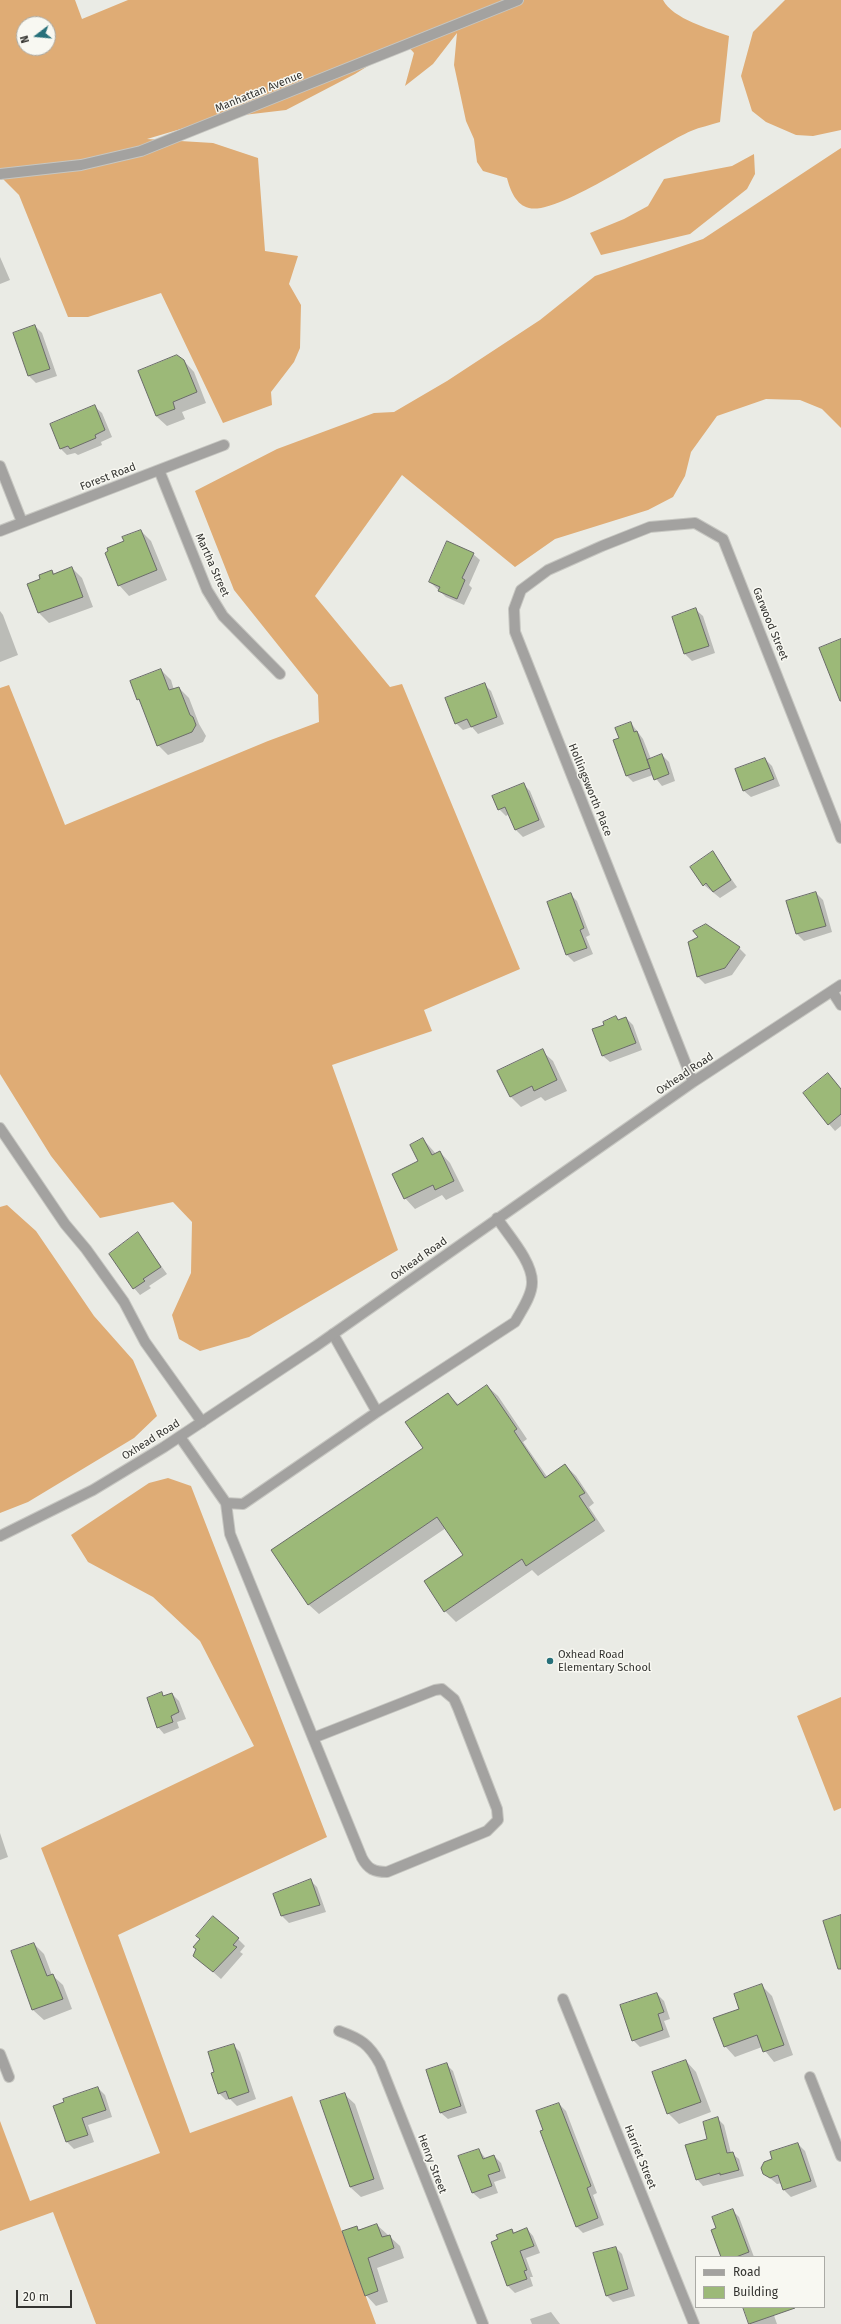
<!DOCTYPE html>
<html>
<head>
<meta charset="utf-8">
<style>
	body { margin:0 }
	#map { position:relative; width:841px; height:2324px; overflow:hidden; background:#eaebe5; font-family:"Fira Sans",sans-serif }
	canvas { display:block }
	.legend { position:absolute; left:695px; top:2256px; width:130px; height:52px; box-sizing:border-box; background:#f8f8f2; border:1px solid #aaaaa5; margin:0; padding:5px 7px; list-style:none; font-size:12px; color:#343431 }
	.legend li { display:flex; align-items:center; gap:8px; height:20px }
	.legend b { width:20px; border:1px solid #aaaaa5 }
	.north { position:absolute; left:16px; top:16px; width:40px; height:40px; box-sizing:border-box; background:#f8f8f2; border:1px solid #aaaaa5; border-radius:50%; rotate:254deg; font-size:11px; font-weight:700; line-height:16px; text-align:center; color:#343431 }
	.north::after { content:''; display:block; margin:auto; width:14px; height:18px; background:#27707a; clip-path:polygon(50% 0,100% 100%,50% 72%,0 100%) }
	.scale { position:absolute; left:16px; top:2290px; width:56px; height:18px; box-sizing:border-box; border:2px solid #343431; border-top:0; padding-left:5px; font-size:12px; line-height:14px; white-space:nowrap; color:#343431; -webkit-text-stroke:3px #f8f8f2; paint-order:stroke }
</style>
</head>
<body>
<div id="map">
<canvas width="841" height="2324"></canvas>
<ul class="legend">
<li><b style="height:5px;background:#a3a2a0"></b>Road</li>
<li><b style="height:11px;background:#9cb978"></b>Building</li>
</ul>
<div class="north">N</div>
<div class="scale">20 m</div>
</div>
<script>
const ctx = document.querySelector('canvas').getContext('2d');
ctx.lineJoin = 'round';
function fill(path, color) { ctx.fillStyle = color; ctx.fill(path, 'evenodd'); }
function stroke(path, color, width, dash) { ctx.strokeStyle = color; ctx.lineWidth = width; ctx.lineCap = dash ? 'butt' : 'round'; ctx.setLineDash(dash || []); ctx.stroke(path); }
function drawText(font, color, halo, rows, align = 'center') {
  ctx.font = font + ' "Fira Sans",sans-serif'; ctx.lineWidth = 3; ctx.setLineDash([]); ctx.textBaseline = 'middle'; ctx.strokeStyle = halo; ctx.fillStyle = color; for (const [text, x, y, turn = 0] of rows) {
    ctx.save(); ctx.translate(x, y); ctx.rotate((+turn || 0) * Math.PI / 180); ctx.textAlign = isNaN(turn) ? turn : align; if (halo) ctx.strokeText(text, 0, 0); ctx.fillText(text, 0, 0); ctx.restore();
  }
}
fill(new Path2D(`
	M 0,0 L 75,0 L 82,19 L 128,0 L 663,0 C 673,19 710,29 729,36 L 720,122 C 711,125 700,127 691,131 C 660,144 558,216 529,208 C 516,205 510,190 507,178 L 483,171 L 477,162 L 474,139 L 466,121 L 454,65 L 457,33 L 433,64 L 405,86 L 414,53 L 405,43 L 355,74 L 286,110 L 218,118 L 147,139 L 213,143 L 258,158 L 265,251 L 298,256 L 289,284 L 301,305 L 300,348 L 294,362 L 271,392 L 272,405 L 223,423 L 161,293 L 88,317 L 68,317 L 19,195 L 3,179 L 0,180 ZM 24,24 L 48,24 L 48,48 L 24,48 Z
	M 785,0 L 841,0 L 841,130 L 813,136 L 796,135 L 766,122 L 752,111 L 741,76 L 753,32 Z
	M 841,148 L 841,428 L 822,409 L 800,400 L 766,399 L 717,416 L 691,452 L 685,476 L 673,497 L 648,510 L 555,539 L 515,567 L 402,475 L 315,596 L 390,687 L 402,684 L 520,969 L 424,1010 L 432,1031 L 332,1065 L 398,1250 L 249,1337 L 200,1351 L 179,1339 L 172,1315 L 191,1273 L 192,1222 L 173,1202 L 100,1218 L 51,1156 L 0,1074 L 0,688 L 9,685 L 65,825 L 268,741 L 319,722 L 318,695 L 234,590 L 195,491 L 277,449 L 374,413 L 394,412 L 447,381 L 540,320 L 595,276 L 703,239 Z
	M 754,154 L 755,174 L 747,189 L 690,234 L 601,255 L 590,233 L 624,219 L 648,206 L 664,179 L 732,166 Z
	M 7,1205 L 36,1231 L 94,1316 L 133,1360 L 157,1416 L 134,1438 L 28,1502 L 0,1513 L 0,1207 Z
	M 168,1478 L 191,1486 L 327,1837 L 118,1935 L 190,2133 L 292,2096 L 376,2324 L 96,2324 L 53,2212 L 0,2231 L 0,2121 L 30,2201 L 160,2153 L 41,1848 L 254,1746 L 200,1641 L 153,1597 L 88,1562 L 71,1535 L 149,1483 Z
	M 841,1697 L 841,1808 L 834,1811 L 797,1716 Z`), '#dfac75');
fill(new Path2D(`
	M 0,257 L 10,280 L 0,284 Z
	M 35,326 L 42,333 L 57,376 L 36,383 L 29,376 L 14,334 Z
	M 184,361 L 194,372 L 206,403 L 182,412 L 185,419 L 167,426 L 156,416 Z
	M 95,407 L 102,413 L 112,437 L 101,442 L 102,445 L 78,455 L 75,453 L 67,455 L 61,449 Z
	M 141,531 L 151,541 L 167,580 L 129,596 L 119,585 L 125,542 Z
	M 473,554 L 480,560 L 469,585 L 472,588 L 464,605 L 446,597 L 430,582 Z
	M 72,568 L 82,578 L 93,607 L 49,623 L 39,613 L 29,584 L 41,580 L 52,571 L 55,574 Z
	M 696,610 L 703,616 L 715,653 L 692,661 L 685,654 L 673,617 Z
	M 0,611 L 3,615 L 18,655 L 0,662 Z
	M 161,670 L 171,680 L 174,690 L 179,688 L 189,698 L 199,724 L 206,736 L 203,742 L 168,755 L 158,745 L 142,704 L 138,699 Z
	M 484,684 L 491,691 L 504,724 L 478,734 L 472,727 L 463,730 L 456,723 Z
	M 631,723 L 643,739 L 651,759 L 662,755 L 669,762 L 675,781 L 662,786 L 653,775 L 633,782 L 626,775 Z
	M 765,759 L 772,766 L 780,786 L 751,797 L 744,791 L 736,770 Z
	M 523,784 L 530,791 L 545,827 L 523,837 L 516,830 L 509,814 L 506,816 L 499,809 Z
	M 713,853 L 737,887 L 720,898 L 704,885 Z
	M 816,893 L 823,900 L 832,932 L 804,941 L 797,934 L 788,901 Z
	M 570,894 L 577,901 L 590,935 L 586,937 L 593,954 L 574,962 L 567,955 L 548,903 Z
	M 689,942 L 739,948 L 746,955 L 732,975 L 705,984 L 698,977 Z
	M 616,1018 L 619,1021 L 626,1018 L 633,1025 L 642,1050 L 610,1062 L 603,1056 L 593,1030 Z
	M 542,1051 L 553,1061 L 567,1091 L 545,1101 L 541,1097 L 521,1107 L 510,1096 Z
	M 828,1074 L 841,1089 L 841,1126 L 835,1131 L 829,1124 Z
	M 423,1139 L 436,1154 L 440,1152 L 450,1163 L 464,1191 L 446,1200 L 442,1195 L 415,1209 L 405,1198 L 419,1161 Z
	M 138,1234 L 167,1274 L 149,1286 L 151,1288 L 140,1295 L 134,1288 L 118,1247 Z
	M 487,1386 L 498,1396 L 527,1439 L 523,1442 L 548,1478 L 565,1465 L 576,1476 L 594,1503 L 589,1507 L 605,1531 L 538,1576 L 532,1570 L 456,1622 L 445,1611 L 425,1581 L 464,1555 L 446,1528 L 319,1614 L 308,1604 L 424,1448 L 448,1394 L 459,1405 Z
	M 161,1693 L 165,1697 L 172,1694 L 179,1701 L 186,1719 L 177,1722 L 179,1728 L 164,1734 L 158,1727 Z
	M 0,1833 L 8,1857 L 0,1860 Z
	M 310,1880 L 317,1887 L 326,1912 L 289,1923 L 282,1916 L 275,1895 Z
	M 238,1939 L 245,1946 L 240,1952 L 243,1954 L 221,1979 L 195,1956 Z
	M 34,1944 L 44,1954 L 52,1975 L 63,1985 L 72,2009 L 44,2020 L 33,2010 L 12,1952 Z
	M 761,1985 L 772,1996 L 793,2055 L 774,2062 L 762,2047 L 735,2057 L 725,2046 L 740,2009 Z
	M 657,1994 L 664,2001 L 670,2019 L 664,2021 L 670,2037 L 640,2047 L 633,2040 Z
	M 233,2045 L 240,2052 L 256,2099 L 237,2106 L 230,2099 L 226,2100 L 219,2093 Z
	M 686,2061 L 696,2072 L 711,2112 L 679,2124 L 668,2113 Z
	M 446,2064 L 453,2071 L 467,2113 L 448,2119 L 441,2113 Z
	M 98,2088 L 105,2095 L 112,2117 L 88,2125 L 94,2142 L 74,2149 L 67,2142 L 55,2107 Z
	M 344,2094 L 355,2104 L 384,2189 L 361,2197 L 350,2187 L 321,2102 Z
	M 559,2104 L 566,2111 L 597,2193 L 593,2195 L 604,2225 L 583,2233 L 577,2227 L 544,2131 Z
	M 718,2119 L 724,2125 L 731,2153 L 739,2159 L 744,2176 L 703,2186 L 697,2179 L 708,2139 Z
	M 798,2144 L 805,2151 L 817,2187 L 791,2197 L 784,2190 L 782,2183 L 777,2184 L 764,2173 L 773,2159 Z
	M 479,2150 L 486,2159 L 494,2156 L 501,2163 L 506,2178 L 494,2182 L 498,2193 L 480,2199 L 473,2193 Z
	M 732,2210 L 739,2217 L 754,2257 L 722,2257 L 717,2229 Z
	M 377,2225 L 400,2246 L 404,2258 L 377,2268 L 388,2302 L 376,2306 L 366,2295 L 357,2227 L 359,2230 Z
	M 527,2229 L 533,2236 L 540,2253 L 526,2258 L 533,2277 L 530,2277 L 533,2286 L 515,2293 L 508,2286 L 492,2242 L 512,2230 L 515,2233 Z
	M 616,2248 L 622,2254 L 635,2296 L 613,2302 L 606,2295 Z
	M 744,2307 L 771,2307 L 777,2324 L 750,2324 Z
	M 551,2312 L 560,2324 L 532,2324 L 530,2319 Z`), '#0003');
const building = new Path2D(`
	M 35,325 L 50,369 L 28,376 L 13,333 Z
	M 177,355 L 184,360 L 197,392 L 173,402 L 175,409 L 156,416 L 138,371 Z
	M 95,405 L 105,430 L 95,435 L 96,438 L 70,449 L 68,446 L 60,449 L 50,424 Z
	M 141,530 L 157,570 L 118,586 L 105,553 L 108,551 L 107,548 L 124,541 L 122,537 Z
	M 447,541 L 474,553 L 462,578 L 465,580 L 457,599 L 438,591 L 440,587 L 429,582 Z
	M 72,567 L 83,597 L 38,613 L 27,584 L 40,579 L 39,575 L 52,570 L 53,574 Z
	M 696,608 L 709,646 L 684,654 L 672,617 Z
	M 841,639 L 841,701 L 840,701 L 819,648 Z
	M 161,669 L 169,690 L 179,687 L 190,715 L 193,717 L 196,725 L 192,732 L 157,746 L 139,699 L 137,700 L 130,681 Z
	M 485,683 L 497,717 L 471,727 L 467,719 L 455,724 L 445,698 Z
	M 631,722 L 634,732 L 637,731 L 650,768 L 626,776 L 613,740 L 619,738 L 615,728 Z
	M 662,754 L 669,774 L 654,780 L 647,760 Z
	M 765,758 L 774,779 L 743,791 L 735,769 Z
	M 524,783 L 539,820 L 515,830 L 505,807 L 498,810 L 492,796 Z
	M 713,851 L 731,880 L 713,892 L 706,883 L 703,886 L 690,867 Z
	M 816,892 L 826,926 L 796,934 L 786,901 Z
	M 571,893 L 584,928 L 580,930 L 587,948 L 566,955 L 547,902 Z
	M 706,924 L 740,947 L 725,968 L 697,977 L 688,942 L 698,937 L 693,931 Z
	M 616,1016 L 618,1020 L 626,1017 L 636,1043 L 602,1056 L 592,1029 L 604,1025 L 603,1022 Z
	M 543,1049 L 557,1080 L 534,1091 L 532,1086 L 510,1097 L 497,1071 Z
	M 828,1073 L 841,1089 L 841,1114 L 828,1125 L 803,1093 Z
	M 423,1138 L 432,1155 L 440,1151 L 454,1181 L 435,1190 L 433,1185 L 404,1199 L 392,1174 L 418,1161 L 410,1145 Z
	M 138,1232 L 161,1267 L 143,1279 L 145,1281 L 133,1289 L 109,1254 Z
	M 487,1385 L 517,1429 L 514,1431 L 545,1478 L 565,1464 L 585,1493 L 579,1496 L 595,1520 L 526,1566 L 522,1559 L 444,1612 L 424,1581 L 463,1555 L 437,1517 L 308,1605 L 271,1550 L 423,1448 L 405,1422 L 448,1393 L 457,1405 Z
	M 162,1692 L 163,1696 L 172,1693 L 179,1712 L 171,1716 L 173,1722 L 157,1728 L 147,1698 Z
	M 311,1879 L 320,1905 L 281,1916 L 273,1894 Z
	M 841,1915 L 841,1969 L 838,1969 L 823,1921 Z
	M 213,1916 L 239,1938 L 233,1945 L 237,1947 L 213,1972 L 193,1956 L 196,1949 L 193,1947 L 200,1939 L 196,1936 Z
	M 34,1943 L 47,1976 L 53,1974 L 63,1999 L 32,2010 L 11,1951 Z
	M 762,1984 L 784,2045 L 763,2052 L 757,2035 L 724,2047 L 713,2018 L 739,2009 L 734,1994 Z
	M 657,1993 L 664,2012 L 658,2014 L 663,2030 L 632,2041 L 620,2005 Z
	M 234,2044 L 249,2092 L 229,2099 L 226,2091 L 218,2094 L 211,2073 L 214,2072 L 208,2052 Z
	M 686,2060 L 701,2102 L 667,2114 L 652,2072 Z
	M 447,2063 L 461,2106 L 440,2113 L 426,2070 Z
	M 98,2087 L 106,2110 L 82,2118 L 88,2135 L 66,2142 L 53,2106 L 64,2102 L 63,2099 Z
	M 345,2093 L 374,2179 L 350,2187 L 320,2101 Z
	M 559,2103 L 591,2186 L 587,2188 L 598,2218 L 576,2227 L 540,2131 L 543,2130 L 536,2111 Z
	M 718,2117 L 727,2153 L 733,2152 L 739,2170 L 720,2175 L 720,2173 L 696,2180 L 685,2145 L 707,2139 L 703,2122 Z
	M 798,2143 L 811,2181 L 783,2190 L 778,2175 L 770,2178 L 763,2174 L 761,2168 L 764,2162 L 772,2159 L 770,2152 Z
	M 479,2149 L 483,2159 L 494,2155 L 500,2171 L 488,2175 L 492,2186 L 472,2193 L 458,2156 Z
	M 733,2209 L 749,2252 L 736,2257 L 721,2257 L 711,2230 L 716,2228 L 712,2217 Z
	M 377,2224 L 382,2237 L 390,2235 L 394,2248 L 368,2258 L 378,2291 L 365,2296 L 342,2231 L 357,2226 L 358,2230 Z
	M 527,2228 L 534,2246 L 520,2251 L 527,2270 L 524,2271 L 527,2279 L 507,2286 L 491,2242 L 498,2239 L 496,2235 L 512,2229 L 513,2233 Z
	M 616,2247 L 628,2289 L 606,2296 L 593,2253 Z
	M 743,2307 L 795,2307 L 795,2308 L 749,2324 Z`);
fill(building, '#9cb978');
stroke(building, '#6a6c68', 1);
const lane = new Path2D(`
	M 0,1128 L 65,1224 L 86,1249 L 124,1302 L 145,1342 L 202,1422
	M 333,1334 L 377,1412
	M 180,1437 L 226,1503 L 243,1504 L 377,1412 L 515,1322 C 521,1311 532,1296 532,1283 C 533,1262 508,1235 497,1218
	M 226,1503 L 230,1534 L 362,1858 C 368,1869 374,1872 387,1872 L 487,1831 L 498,1820 L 497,1809 L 458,1708 L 454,1699 L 442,1689 L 435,1690 L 313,1738`);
const street = new Path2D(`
	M 0,174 L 81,165 L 141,151 L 518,0
	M 0,466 L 22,522
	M 159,470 L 207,590 L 223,616 L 280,674
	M 0,531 L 224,445
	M 832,991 L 841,1005
	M 693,1082 L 515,632 L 514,609 L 521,590 L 548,570 L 602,546 L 650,527 L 695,523 L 723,539 L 841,838
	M 0,1536 L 93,1490 L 164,1447 L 316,1346 L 693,1082 L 841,985
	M 563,1999 L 694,2324
	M 339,2031 C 361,2039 369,2044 380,2064 L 483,2324
	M 0,2054 L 9,2077
	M 810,2077 L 841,2156`);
stroke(lane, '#c6c6c1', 12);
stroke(street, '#c6c6c1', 12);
stroke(lane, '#a3a2a0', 10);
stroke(street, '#a3a2a0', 10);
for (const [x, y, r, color] of [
	[550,1661,4,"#27707a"]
]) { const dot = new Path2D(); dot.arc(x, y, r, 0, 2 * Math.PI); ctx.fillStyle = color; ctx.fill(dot); stroke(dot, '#f8f8f2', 1.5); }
drawText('11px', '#343431', '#f8f8f2', [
	["Manhattan Avenue",259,92,-22],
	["Forest Road",108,477,-21],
	["Martha Street",212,565,66],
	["Garwood Street",770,624,68],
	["Hollingsworth Place",590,790,68],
	["Oxhead Road",685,1074,-34],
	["Oxhead Road",419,1259,-35],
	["Oxhead Road",151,1440,-32],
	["Harriet Street",640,2157,68],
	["Henry Street",432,2164,69]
]);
drawText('11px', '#343431', '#f8f8f2', [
	["Oxhead Road",558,1655],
	["Elementary School",558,1668]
], 'left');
</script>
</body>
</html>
